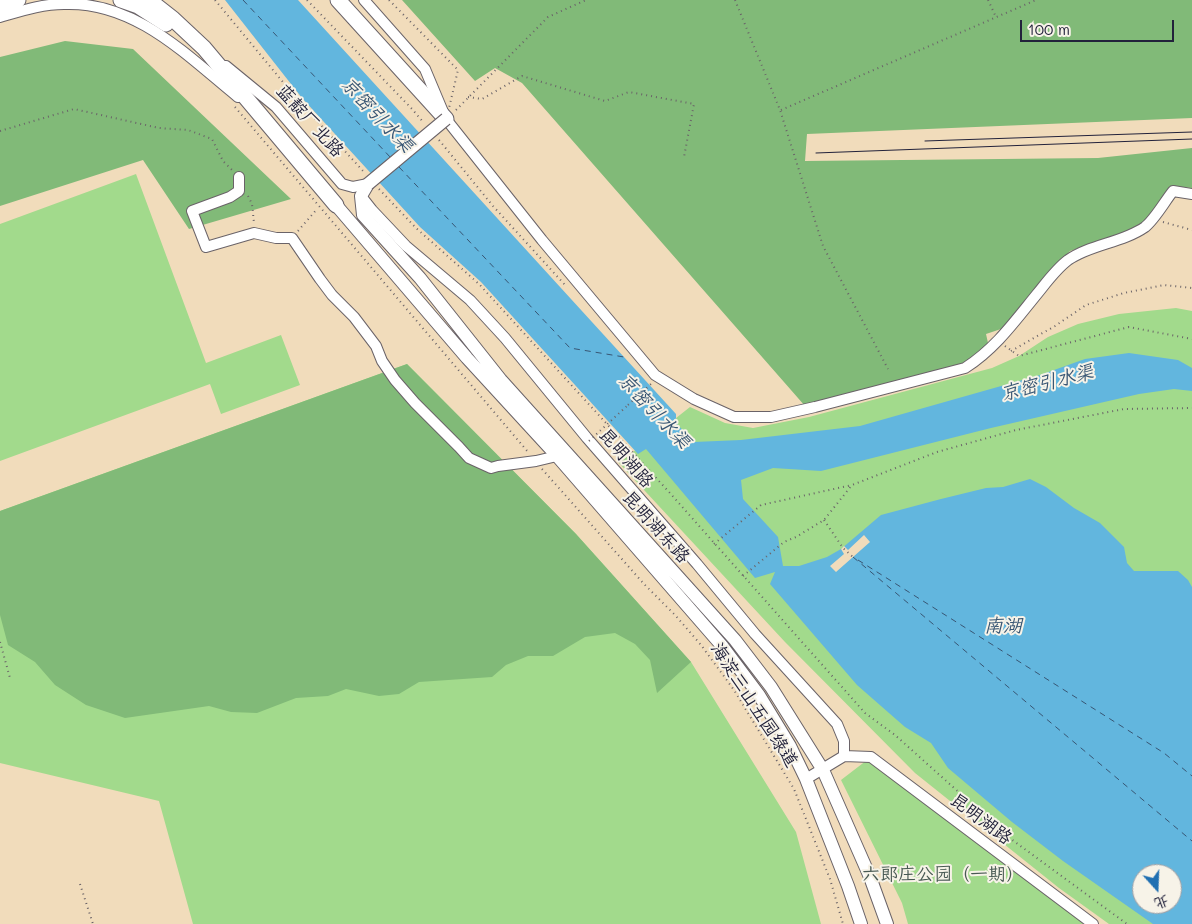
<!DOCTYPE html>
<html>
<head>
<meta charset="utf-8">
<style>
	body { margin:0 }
	#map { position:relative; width:1192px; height:924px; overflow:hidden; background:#f1dcbb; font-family:Mali,"LXGW WenKai TC",sans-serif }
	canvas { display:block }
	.north { position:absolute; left:1132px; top:864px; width:50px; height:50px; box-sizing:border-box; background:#f7f3e8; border:1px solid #a29fa3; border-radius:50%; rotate:160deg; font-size:14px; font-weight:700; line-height:20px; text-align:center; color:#22223b }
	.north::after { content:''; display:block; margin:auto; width:18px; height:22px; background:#1f6fb2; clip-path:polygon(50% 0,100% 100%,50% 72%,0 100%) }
	.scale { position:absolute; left:1020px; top:20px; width:154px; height:22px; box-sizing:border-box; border:2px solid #22223b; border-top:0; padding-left:6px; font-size:15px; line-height:18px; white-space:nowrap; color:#22223b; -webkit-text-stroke:4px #f7f3e8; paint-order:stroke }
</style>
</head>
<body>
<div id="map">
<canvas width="1192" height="924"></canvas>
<div class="north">北</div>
<div class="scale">100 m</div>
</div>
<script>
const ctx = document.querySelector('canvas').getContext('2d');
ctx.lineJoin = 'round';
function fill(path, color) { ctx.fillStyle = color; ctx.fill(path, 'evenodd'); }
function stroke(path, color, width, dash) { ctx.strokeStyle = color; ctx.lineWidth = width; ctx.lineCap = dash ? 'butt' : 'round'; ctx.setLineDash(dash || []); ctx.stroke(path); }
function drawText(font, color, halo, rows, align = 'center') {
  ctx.font = font + ' Mali,"LXGW WenKai TC",sans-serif'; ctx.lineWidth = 4; ctx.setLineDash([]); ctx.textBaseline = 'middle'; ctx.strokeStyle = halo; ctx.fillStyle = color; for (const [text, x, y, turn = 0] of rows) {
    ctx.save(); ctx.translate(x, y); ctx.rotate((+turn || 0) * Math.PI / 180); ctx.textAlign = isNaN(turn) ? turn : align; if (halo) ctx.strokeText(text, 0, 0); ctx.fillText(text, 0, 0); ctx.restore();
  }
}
fill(new Path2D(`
	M 136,174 L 206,363 L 281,335 L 300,385 L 221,414 L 210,384 L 0,461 L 0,224 Z
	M 1176,308 L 1192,311 L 1192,924 L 1109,924 L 1059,888 L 915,773 L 785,642 L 619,463 L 690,407 L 725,423 L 753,428 L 809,417 L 992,368 L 1019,356 L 1048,337 L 1078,324 L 1119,314 ZM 1142,874 L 1172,874 L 1172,904 L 1142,904 Z
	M 407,364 L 576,534 L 691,662 L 796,832 L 821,924 L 193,924 L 159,801 L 0,763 L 0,511 Z
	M 871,757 L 1093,924 L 908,924 L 902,903 L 841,780 Z`), '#a2da8c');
fill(new Path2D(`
	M 402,0 L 1192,0 L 1192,118 L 807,134 L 805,161 L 1098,158 L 1192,148 L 1192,188 L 1170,186 L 1156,207 L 1139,227 L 1070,251 L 1004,328 L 986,334 L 988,343 L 986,349 L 962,366 L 805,406 L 522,83 L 495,68 L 475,81 Z
	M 65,41 L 133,49 L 291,199 L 189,229 L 143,160 L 0,206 L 0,57 Z
	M 407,364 L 576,534 L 691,662 L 657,693 L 650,660 L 635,644 L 615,633 L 585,637 L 553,656 L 528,656 L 506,665 L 492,677 L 419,682 L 399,694 L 379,696 L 346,689 L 328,696 L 296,698 L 257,713 L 231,712 L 209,706 L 125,718 L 86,705 L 55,685 L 35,662 L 8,645 L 0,615 L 0,511 Z`), '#81ba78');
fill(new Path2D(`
	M 225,0 L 298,0 L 676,414 L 676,423 L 694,442 L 741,440 L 860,426 L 1040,375 L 1085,359 L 1129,353 L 1178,360 L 1192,368 L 1192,391 L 1174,389 L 1139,394 L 991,428 L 821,471 L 773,468 L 741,480 L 743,499 L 778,537 L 783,566 L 799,566 L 827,557 L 841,549 L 881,515 L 941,499 L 986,488 L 1003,487 L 1030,479 L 1046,487 L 1074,508 L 1100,523 L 1124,547 L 1127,563 L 1134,571 L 1178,571 L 1188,580 L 1192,587 L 1192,924 L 1153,924 L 1063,861 L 1012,822 L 948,768 L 931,743 L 905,727 L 857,685 L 770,584 L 775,572 L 755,578 L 646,449 L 638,454 L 481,282 L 420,227 L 302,98 ZM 1142,874 L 1172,874 L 1172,904 L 1142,904 Z`), '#62b6de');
fill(new Path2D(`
	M 864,535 L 870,542 L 836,572 L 830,566 L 844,554 L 841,549 L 844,546 L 848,550 Z`), '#f1dcbb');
stroke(new Path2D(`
	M 243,0 L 391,158
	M 399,167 L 570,348 L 624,357
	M 853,557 L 1192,841
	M 858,560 L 1164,753 L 1192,776`), '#385674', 1, [6, 5]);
const minor = new Path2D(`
	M 364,0 L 425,69 L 446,119 L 542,240 L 655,375 L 694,399 L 734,417 L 771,417 L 815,407 L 965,368 C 995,349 1015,321 1037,294 C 1046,283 1056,269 1068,260 C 1091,244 1122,243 1145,227 C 1155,219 1165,201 1173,191 L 1192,194
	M 0,17 C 21,11 42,4 64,4 C 135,1 186,55 238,97
	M 226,66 L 276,107 L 342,184 L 353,187 L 368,184
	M 239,177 L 239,191 L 230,197 L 192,211 L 206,247 L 254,233 L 276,238 L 292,238 L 320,279 L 332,295 L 354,317 L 376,346 L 382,361 L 395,380 L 415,403 L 459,447 L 469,458 L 491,468 L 498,466 L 536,461 L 557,456
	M 361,196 L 372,210 L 406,246 L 470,300 L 505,338 L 587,438 L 697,564 L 755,634 L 837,724 L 844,741 L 844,756
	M 806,779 L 844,756 L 871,757 L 1093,924`);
const major = new Path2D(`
	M 368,184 L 361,196 L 363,215 L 420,278 L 501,380 L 735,640 L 771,687 L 823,770 L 870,877 L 887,924
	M 336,205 L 467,358 L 557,456 L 723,647 L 759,695 L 790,746 L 806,779 L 848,886 L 861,924`);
const highway = new Path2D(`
	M 121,0 L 138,6 L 166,24
	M 149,0 L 173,19 L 204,48 L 336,205
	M 338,0 L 446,119
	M 0,5 L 18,0`);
stroke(minor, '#6a6368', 12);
stroke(major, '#6a6368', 14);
stroke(highway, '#6a6368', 17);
stroke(new Path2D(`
	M 215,0 L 297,99 L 364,172
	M 307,0 L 412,109 L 424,123
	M 735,0 L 780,110 L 823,246 L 888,369
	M 988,0 L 996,17
	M 468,97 L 482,99 L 522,76 L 605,101 L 629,92 L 694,104 L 684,157
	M 235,107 L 528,452
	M 456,110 L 548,17 L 586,0
	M 781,110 L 1036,0
	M 0,131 L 74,109 L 159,128 L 188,130 L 212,139 L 223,161 L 233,171
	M 439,140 L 493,206 L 565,285
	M 379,189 L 416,228 L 479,284 L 669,492 L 865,713 L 895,735 L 1011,839 L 1127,924
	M 248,196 L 252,204 L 254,223
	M 1163,222 L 1192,230
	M 298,231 L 317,209
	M 1005,346 L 1019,356 L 1129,327 L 1192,339
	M 1011,351 L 1055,326 L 1086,305 L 1124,293 L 1164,285 L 1192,288
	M 628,405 L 651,384
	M 542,469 L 644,584 L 676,616 L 701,645 L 734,690 L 794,789 L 830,879 L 843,924
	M 824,520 L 843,548 L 853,557
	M 714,544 L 761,505 L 852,485
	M 743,576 L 784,542 L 796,537 L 824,520 L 852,485 L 937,452 L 1016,430 L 1124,409 L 1192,408
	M 0,642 L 10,678
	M 80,884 L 93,924`), '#6a6368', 2, [1, 4]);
stroke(minor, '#fff', 10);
stroke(major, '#fff', 12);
stroke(highway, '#fff', 15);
stroke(new Path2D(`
	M 925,141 L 1192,132
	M 816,153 L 1192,139`), '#22223b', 1);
const majorBridge = new Path2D(`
	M 368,184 L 446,119`);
stroke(majorBridge, '#6a6368', 14, []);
stroke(new Path2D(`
	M 389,0 L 458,70 L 449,108
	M 589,441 L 628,405`), '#6a6368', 2, [1, 4]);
stroke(majorBridge, '#fff', 12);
drawText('18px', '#22223b', '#f7f3e8', [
	["蓝靛厂北路",310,121,48],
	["昆明湖路",626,458,49],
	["昆明湖东路",656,527,48],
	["海淀三山五园绿道",754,705,57],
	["昆明湖路",981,819,37]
]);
drawText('18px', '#485953', '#f7f3e8', [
	["六郎庄公园（一期）",943,874]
]);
drawText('italic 19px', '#385674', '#f7f3e8', [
	["京密引水渠",377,115,47],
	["京密引水渠",1047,383,-14],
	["京密引水渠",654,411,47],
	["南湖",1003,626]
]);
</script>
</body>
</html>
